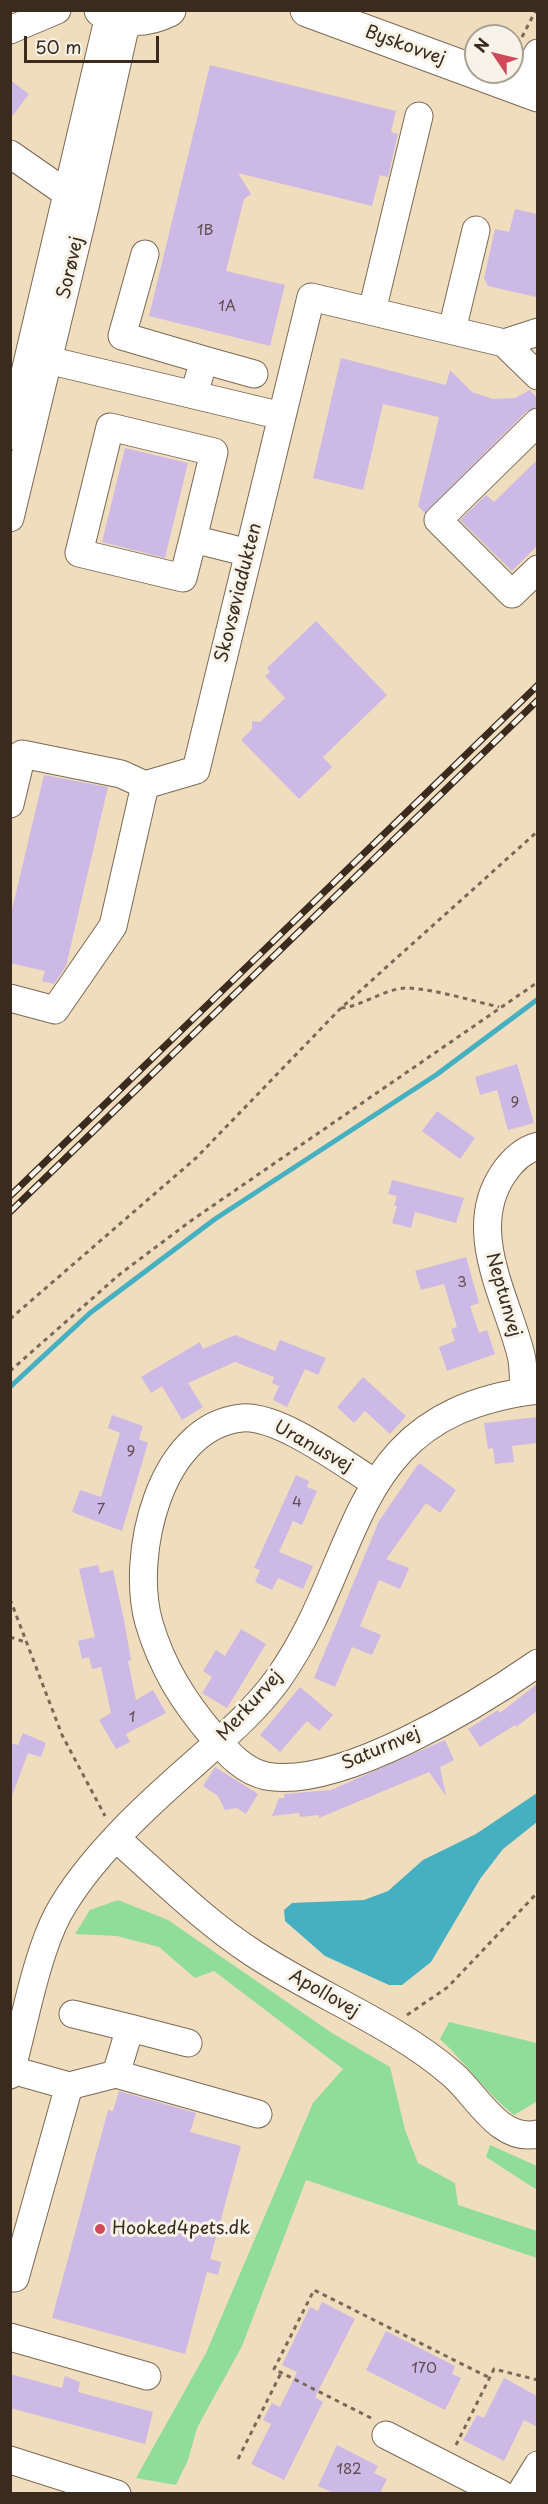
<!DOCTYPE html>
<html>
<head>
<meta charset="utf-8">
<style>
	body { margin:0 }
	#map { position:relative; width:548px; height:2504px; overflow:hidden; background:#f0ddbd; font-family:"Playpen Sans",sans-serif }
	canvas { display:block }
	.frame { position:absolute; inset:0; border:12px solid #3b2a1e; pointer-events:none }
	.north { position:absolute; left:464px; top:24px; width:60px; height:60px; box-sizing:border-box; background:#f7f3e8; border:2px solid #aca397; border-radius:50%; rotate:305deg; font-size:16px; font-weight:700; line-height:24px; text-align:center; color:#3b2a1e }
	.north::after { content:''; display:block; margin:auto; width:21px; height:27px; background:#d1495b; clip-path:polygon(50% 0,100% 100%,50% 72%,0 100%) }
	.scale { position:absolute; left:24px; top:36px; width:135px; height:27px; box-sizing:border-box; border:3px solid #3b2a1e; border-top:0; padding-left:8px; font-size:18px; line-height:21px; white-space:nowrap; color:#3b2a1e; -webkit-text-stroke:4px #f7f3e8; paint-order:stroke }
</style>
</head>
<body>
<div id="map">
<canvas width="548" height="2504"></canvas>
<div class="frame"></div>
<div class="north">N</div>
<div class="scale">50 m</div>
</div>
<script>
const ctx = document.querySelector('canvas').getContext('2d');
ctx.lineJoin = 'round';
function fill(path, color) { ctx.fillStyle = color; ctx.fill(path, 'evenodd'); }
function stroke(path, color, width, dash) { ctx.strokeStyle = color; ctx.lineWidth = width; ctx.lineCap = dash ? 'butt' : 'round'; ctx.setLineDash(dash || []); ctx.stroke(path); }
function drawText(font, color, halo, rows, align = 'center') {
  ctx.font = font + ' "Playpen Sans",sans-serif'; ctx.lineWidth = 6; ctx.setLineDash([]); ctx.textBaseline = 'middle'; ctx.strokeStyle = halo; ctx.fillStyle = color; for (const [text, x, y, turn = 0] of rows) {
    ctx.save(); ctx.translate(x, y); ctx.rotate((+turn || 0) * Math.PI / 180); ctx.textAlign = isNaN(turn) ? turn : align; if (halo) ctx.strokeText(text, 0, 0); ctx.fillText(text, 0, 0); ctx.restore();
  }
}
fill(new Path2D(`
	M 118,1900 L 168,1920 L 332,2033 L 390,2067 L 405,2130 L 418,2163 L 455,2183 L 458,2205 L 537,2231 L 537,2258 L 306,2180 L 242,2346 L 197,2428 L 188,2460 L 176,2485 L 136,2478 L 206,2353 L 313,2103 L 343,2069 L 214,1971 L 195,1978 L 159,1947 L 117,1936 L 75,1934 L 90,1910 Z
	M 449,2022 L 537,2043 L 536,2102 L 514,2115 C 487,2094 466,2063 440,2039 Z
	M 490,2145 L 537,2166 L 537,2190 L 486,2157 Z`), '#90dd9a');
fill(new Path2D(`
	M 537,1793 L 537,1822 L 503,1849 L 480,1879 L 431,1962 L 402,1985 L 389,1985 L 325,1956 L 285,1921 L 284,1910 L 292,1903 L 364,1900 L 388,1891 L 423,1860 L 476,1834 Z`), '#44b0c1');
stroke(new Path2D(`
	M 10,1387 L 90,1313 L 215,1219 L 436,1075 L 538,999`), '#44b0c1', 5);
fill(new Path2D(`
	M 210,65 L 396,111 L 391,132 L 398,134 L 388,177 L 380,175 L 372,206 L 238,173 L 251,194 L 244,199 L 226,271 L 285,285 L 270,346 L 149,316 Z
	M 10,80 L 29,94 L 10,119 Z
	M 515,209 L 537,214 L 536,297 L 488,286 L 484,278 L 495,229 L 509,232 Z
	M 341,358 L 446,385 L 450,370 L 472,392 L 493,399 L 515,398 L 530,390 L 537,398 L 537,407 L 527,411 L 425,513 L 418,506 L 439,417 L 383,404 L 363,490 L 313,478 Z
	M 125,448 L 188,463 L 165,558 L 102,542 Z
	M 537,460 L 537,546 L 512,571 L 460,520 L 486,495 L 494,502 Z
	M 316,621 L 387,695 L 323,757 L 332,767 L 299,799 L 241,740 L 252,729 L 252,721 L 260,722 L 285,698 L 265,676 L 270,672 L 267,668 Z
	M 44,775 L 108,787 L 66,966 L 54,984 L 42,981 L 45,971 L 10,963 L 10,918 Z
	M 517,1064 L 534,1123 L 508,1130 L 497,1090 L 480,1095 L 475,1077 Z
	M 437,1111 L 475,1138 L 460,1159 L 422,1131 Z
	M 392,1180 L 464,1198 L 456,1223 L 415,1212 L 411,1228 L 392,1223 L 397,1206 L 394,1206 L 397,1196 L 388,1194 Z
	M 466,1257 L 479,1303 L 470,1306 L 479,1333 L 487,1330 L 495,1354 L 447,1371 L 439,1347 L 455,1341 L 451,1329 L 457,1327 L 444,1284 L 421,1290 L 415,1271 Z
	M 235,1335 L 275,1351 L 280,1340 L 326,1358 L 318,1375 L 305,1369 L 287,1407 L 273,1400 L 279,1386 L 272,1383 L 274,1377 L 235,1362 L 188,1383 L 203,1407 L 182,1420 L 162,1386 L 151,1393 L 141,1377 L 200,1342 L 203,1349 Z
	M 363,1377 L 406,1416 L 390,1434 L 365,1411 L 354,1423 L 337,1407 Z
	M 112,1415 L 143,1426 L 139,1439 L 148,1443 L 122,1531 L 72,1512 L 80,1490 L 101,1497 L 120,1433 L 108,1428 Z
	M 537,1417 L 537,1443 L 512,1446 L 514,1462 L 495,1464 L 493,1448 L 488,1449 L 484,1423 Z
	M 419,1463 L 456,1490 L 440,1513 L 426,1503 L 386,1559 L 409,1568 L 400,1589 L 379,1580 L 360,1626 L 381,1635 L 372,1655 L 352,1647 L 335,1687 L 314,1678 L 379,1521 Z
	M 296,1475 L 309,1481 L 307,1487 L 317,1491 L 302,1525 L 293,1521 L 279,1552 L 313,1566 L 303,1589 L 278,1578 L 272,1590 L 255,1582 L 260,1570 L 254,1568 Z
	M 98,1565 L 100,1573 L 113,1570 L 124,1620 L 131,1660 L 128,1661 L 136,1700 L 153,1690 L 166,1713 L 126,1734 L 130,1742 L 116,1749 L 99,1720 L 111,1713 L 101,1667 L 92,1669 L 89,1657 L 82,1659 L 78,1641 L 95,1637 L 79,1569 Z
	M 241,1629 L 266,1644 L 227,1708 L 202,1693 L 212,1677 L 203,1671 L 216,1650 L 225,1656 Z
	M 537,1684 L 537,1711 L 516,1727 L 515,1725 L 480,1747 L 468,1729 L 498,1710 L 500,1713 Z
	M 300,1687 L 333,1715 L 319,1731 L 307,1721 L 280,1752 L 260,1735 Z
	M 23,1733 L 46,1743 L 41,1757 L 28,1753 L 12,1796 L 10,1743 L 18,1745 Z
	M 445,1740 L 454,1760 L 440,1767 L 446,1796 L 429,1772 L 319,1818 L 319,1815 L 300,1817 L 299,1813 L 272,1816 L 279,1798 L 285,1798 L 284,1794 L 331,1790 Z
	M 215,1767 L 258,1794 L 246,1814 L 237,1808 L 225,1810 L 218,1796 L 203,1786 Z
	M 119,2091 L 196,2113 L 190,2132 L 241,2146 L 210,2259 L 221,2262 L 218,2275 L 207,2272 L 185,2354 L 52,2318 L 108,2110 L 113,2111 Z
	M 322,2302 L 355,2319 L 315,2397 L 323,2402 L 284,2480 L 251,2464 L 271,2424 L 263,2420 L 272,2403 L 280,2407 L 297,2372 L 282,2365 L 310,2307 L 318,2311 Z
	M 386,2331 L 455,2366 L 452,2374 L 461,2378 L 445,2410 L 366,2370 Z
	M 10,2374 L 62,2388 L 65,2376 L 80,2382 L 78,2392 L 153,2412 L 145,2444 L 10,2408 Z
	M 504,2378 L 537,2396 L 537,2427 L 524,2420 L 504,2461 L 463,2440 L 477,2415 L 484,2418 Z
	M 337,2445 L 378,2466 L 374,2473 L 387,2479 L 380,2493 L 334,2493 L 318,2486 Z`), '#cdb9e6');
const minor = new Path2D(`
	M 10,30 L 57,10
	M 519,88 L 538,53
	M 10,154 L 82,204
	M 145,254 L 122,336 L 204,360 L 194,394
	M 372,311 L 419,116
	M 452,330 L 476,230
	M 504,343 L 538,376
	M 504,343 L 538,332
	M 31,356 L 282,416
	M 204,360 L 254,374
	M 538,422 L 438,520 L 512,594 L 538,569
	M 10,436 L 106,28
	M 10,518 L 85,207 L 124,32 L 131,19
	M 193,539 L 183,578 L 79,553 L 110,427 L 214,452 L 193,539 L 249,553
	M 10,804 L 22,754 L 121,774 L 145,785 L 196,770 L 311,297 L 504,343
	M 10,998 L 55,1010 L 113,926 L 145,785
	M 524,1392 C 523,1380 524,1367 521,1355 C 507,1298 465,1231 503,1174 C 511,1162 523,1150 538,1146
	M 375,1483 C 343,1463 279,1415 242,1418 C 159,1426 130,1557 149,1623 C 162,1667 183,1701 213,1736 C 228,1753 243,1771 266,1776 C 339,1790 479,1704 538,1663
	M 117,1839 C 161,1878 204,1921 253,1953 C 317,1995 394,2024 452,2074 C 477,2095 499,2143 538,2134
	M 73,2014 L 130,2028 L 116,2074
	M 130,2028 L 188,2043
	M 10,2075 C 24,2026 35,1958 58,1914 C 89,1858 147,1805 195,1763 C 224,1737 255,1711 278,1679 C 366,1555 344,1413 538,1390
	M 69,2086 L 116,2074 L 258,2114
	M 10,2277 L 15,2278 L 69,2086 L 12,2070
	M 10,2337 L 147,2376
	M 386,2435 L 501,2494
	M 10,2460 L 117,2494
	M 520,2494 L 538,2465`);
const major = new Path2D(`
	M 101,10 C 123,22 147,21 169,10
	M 307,10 L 538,95`);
stroke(minor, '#7a6956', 29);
stroke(major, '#7a6956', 35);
stroke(new Path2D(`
	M 522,37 L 536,10
	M 341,1008 C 364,1006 384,988 408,988 C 434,989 473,1001 499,1007
	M 10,1319 L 196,1158 L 341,1008 L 538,831
	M 10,1371 L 120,1274 L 192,1220 L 538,982
	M 10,1599 L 62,1735 L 105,1816
	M 10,1637 L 25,1642
	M 407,2015 L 448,1987 L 538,1892
	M 371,2418 L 274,2369 L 314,2290 L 490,2378
	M 456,2445 L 494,2369 L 538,2380
	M 238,2459 L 281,2373`), '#7a6956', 3, [4.5, 4.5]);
stroke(minor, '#fff', 27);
stroke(major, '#fff', 33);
const rail = new Path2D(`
	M 10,1196 L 538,685
	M 10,1212 L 538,700`);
stroke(rail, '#3b2a1e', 7);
stroke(rail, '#f7f3e8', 4.5, [14]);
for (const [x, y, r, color] of [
	[100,2229,6,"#d1495b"]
]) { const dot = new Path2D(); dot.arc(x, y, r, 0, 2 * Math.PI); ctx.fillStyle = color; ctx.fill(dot); stroke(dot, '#f7f3e8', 2); }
drawText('15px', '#604e50', null, [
	["1B",205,231],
	["1A",227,307],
	["9",515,1103],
	["3",462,1283],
	["9",131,1452],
	["4",297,1503],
	["7",101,1510],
	["1",132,1718],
	["170",424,2369],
	["182",349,2470]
]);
drawText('18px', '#3b2a1e', '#f7f3e8', [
	["Byskovvej",405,46,20],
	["Sorøvej",71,268,-77],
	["Skovsøviadukten",239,593,-76],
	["Neptunvej",503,1295,74],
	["Uranusvej",313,1447,29],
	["Merkurvej",250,1706,-48],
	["Saturnvej",381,1749,-23],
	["Apollovej",324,1994,30]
]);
drawText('18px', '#3b2a1e', '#f7f3e8', [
	["Hooked4pets.dk",112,2229]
], 'left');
</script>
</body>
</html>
